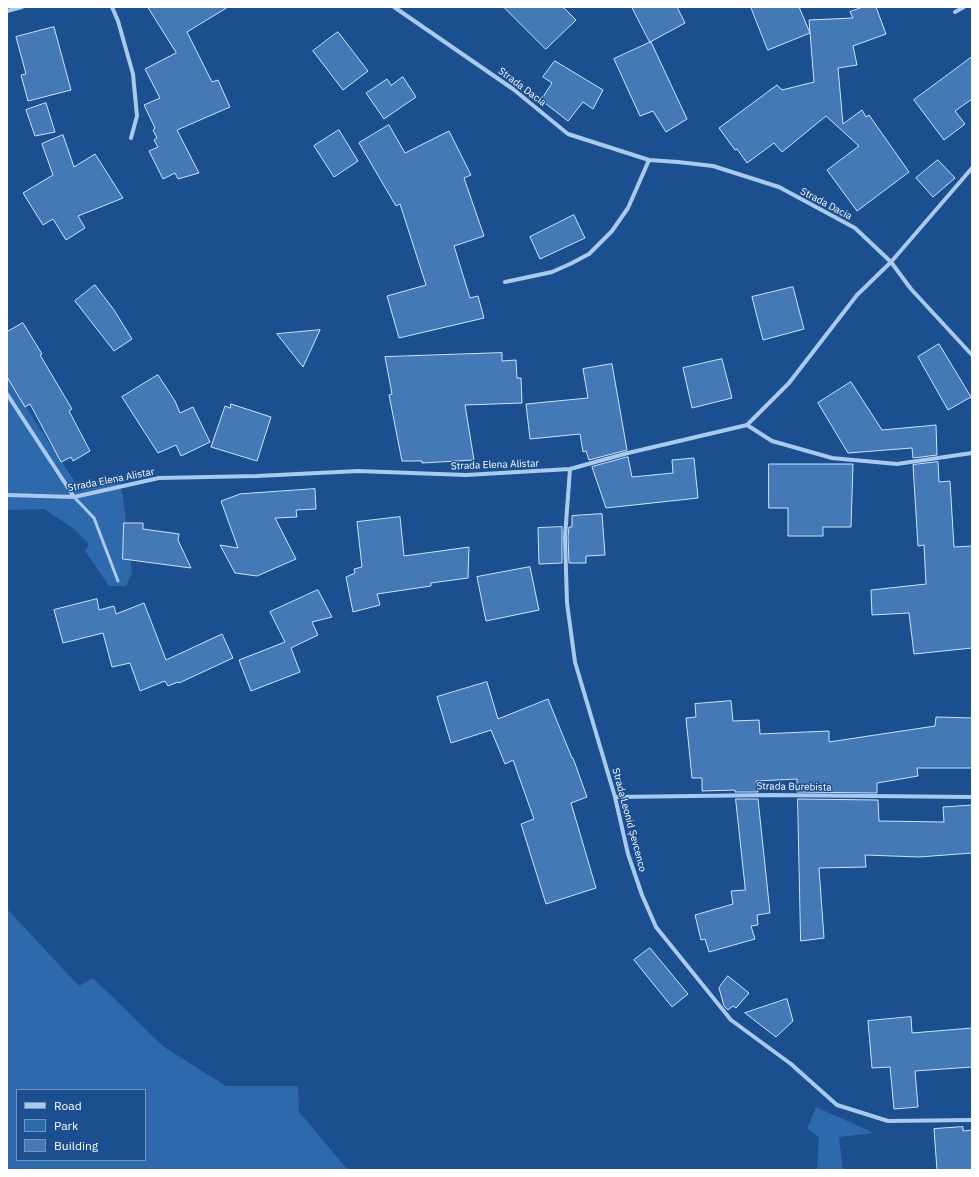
<!DOCTYPE html>
<html>
<head>
<meta charset="utf-8">
<style>
	body { margin:0 }
	#map { position:relative; width:979px; height:1177px; overflow:hidden; background:#1b4f8f; font-family:"IBM Plex Sans",sans-serif }
	canvas { display:block }
	.frame { position:absolute; inset:0; border:8px solid #fff; pointer-events:none }
	.legend { position:absolute; left:16px; top:1089px; width:130px; height:72px; box-sizing:border-box; background:#1b4f8f; border:1px solid #7695bc; margin:0; padding:5px 7px; list-style:none; font-size:12px; color:#fff }
	.legend li { display:flex; align-items:center; gap:8px; height:20px }
	.legend b { width:20px; border:1px solid #7695bc }
</style>
</head>
<body>
<div id="map">
<canvas width="979" height="1177"></canvas>
<div class="frame"></div>
<ul class="legend">
<li><b style="height:5px;background:#a9c9ee"></b>Road</li>
<li><b style="height:11px;background:#2e69ad"></b>Park</li>
<li><b style="height:11px;background:#4478b7"></b>Building</li>
</ul>
</div>
<script>
const ctx = document.querySelector('canvas').getContext('2d');
ctx.lineJoin = 'round';
function fill(path, color) { ctx.fillStyle = color; ctx.fill(path, 'evenodd'); }
function stroke(path, color, width, dash) { ctx.strokeStyle = color; ctx.lineWidth = width; ctx.lineCap = dash ? 'butt' : 'round'; ctx.setLineDash(dash || []); ctx.stroke(path); }
function drawText(font, color, halo, rows, align = 'center') {
  ctx.font = font + ' "IBM Plex Sans",sans-serif'; ctx.lineWidth = 3; ctx.setLineDash([]); ctx.textBaseline = 'middle'; ctx.strokeStyle = halo; ctx.fillStyle = color; for (const [text, x, y, turn = 0] of rows) {
    ctx.save(); ctx.translate(x, y); ctx.rotate((+turn || 0) * Math.PI / 180); ctx.textAlign = isNaN(turn) ? turn : align; if (halo) ctx.strokeText(text, 0, 0); ctx.fillText(text, 0, 0); ctx.restore();
  }
}
fill(new Path2D(`
	M 7,378 L 75,482 L 98,481 L 118,474 L 123,497 L 132,573 L 126,586 L 109,586 L 85,551 L 89,544 L 74,529 L 44,509 L 7,510 Z
	M 7,909 L 79,986 L 93,978 L 164,1047 L 226,1086 L 298,1086 L 299,1112 L 348,1170 L 7,1170 ZM 17,1090 L 145,1090 L 145,1160 L 17,1160 Z
	M 816,1107 L 874,1133 L 839,1137 L 843,1170 L 817,1170 L 819,1137 L 807,1129 Z`), '#2e69ad');
const building = new Path2D(`
	M 148,7 L 228,7 L 187,32 L 212,82 L 218,80 L 230,107 L 177,130 L 199,173 L 178,179 L 175,173 L 163,179 L 149,151 L 158,147 L 154,140 L 157,138 L 153,130 L 155,128 L 144,105 L 160,98 L 145,69 L 176,53 Z
	M 504,7 L 563,7 L 576,20 L 546,49 Z
	M 632,7 L 677,7 L 685,23 L 650,42 Z
	M 751,7 L 799,7 L 810,33 L 768,50 Z
	M 863,7 L 876,7 L 886,34 L 853,46 L 857,65 L 838,68 L 843,124 L 862,110 L 866,117 L 869,115 L 909,172 L 857,211 L 827,170 L 859,146 L 826,116 L 782,152 L 774,143 L 747,163 L 737,149 L 735,150 L 719,128 L 777,85 L 782,90 L 814,82 L 809,20 L 853,18 L 850,12 Z
	M 54,27 L 71,90 L 28,101 L 21,75 L 26,74 L 16,37 Z
	M 338,32 L 368,71 L 343,90 L 313,51 Z
	M 651,42 L 687,119 L 666,132 L 653,111 L 640,116 L 614,59 Z
	M 972,57 L 972,99 L 955,111 L 965,124 L 944,140 L 914,100 Z
	M 555,61 L 603,90 L 593,109 L 583,102 L 568,121 L 541,100 L 552,83 L 543,77 Z
	M 403,77 L 416,97 L 384,119 L 366,93 L 387,79 L 391,85 Z
	M 46,103 L 55,132 L 35,136 L 26,110 Z
	M 389,125 L 405,153 L 449,131 L 471,175 L 464,178 L 484,236 L 454,246 L 470,298 L 478,296 L 484,318 L 399,338 L 387,296 L 426,285 L 400,204 L 396,206 L 359,143 Z
	M 339,130 L 358,161 L 334,177 L 314,146 Z
	M 63,135 L 74,167 L 95,154 L 123,198 L 78,216 L 85,228 L 66,240 L 53,219 L 43,225 L 23,193 L 53,175 L 42,144 Z
	M 938,160 L 955,178 L 933,197 L 916,178 Z
	M 574,215 L 585,238 L 540,259 L 530,237 Z
	M 95,285 L 114,310 L 132,339 L 114,351 L 75,301 Z
	M 793,287 L 804,329 L 763,340 L 752,297 Z
	M 23,323 L 42,354 L 40,355 L 72,409 L 69,411 L 90,451 L 73,461 L 71,457 L 61,462 L 30,404 L 25,407 L 7,377 L 7,332 Z
	M 320,330 L 303,367 L 277,334 Z
	M 939,344 L 971,397 L 948,410 L 918,357 Z
	M 502,353 L 502,361 L 516,360 L 517,378 L 521,378 L 522,403 L 465,405 L 474,460 L 422,463 L 422,461 L 402,461 L 389,395 L 392,394 L 385,357 Z
	M 722,359 L 732,398 L 692,408 L 683,368 Z
	M 612,364 L 627,450 L 589,460 L 586,451 L 583,452 L 580,434 L 530,439 L 526,404 L 588,398 L 583,369 Z
	M 158,375 L 175,401 L 180,413 L 193,407 L 210,442 L 181,456 L 176,445 L 158,453 L 122,397 Z
	M 851,382 L 882,430 L 936,425 L 937,455 L 913,458 L 912,448 L 848,453 L 818,403 Z
	M 231,404 L 271,417 L 257,461 L 211,447 L 225,406 L 230,408 Z
	M 628,457 L 632,477 L 673,473 L 672,460 L 694,458 L 698,498 L 606,508 L 592,467 Z
	M 938,462 L 939,482 L 950,481 L 954,547 L 972,546 L 972,648 L 914,654 L 909,613 L 872,615 L 871,590 L 926,584 L 924,545 L 918,546 L 913,465 Z
	M 769,464 L 853,464 L 851,527 L 823,527 L 823,536 L 788,536 L 788,508 L 769,508 Z
	M 315,489 L 316,509 L 296,510 L 297,517 L 275,518 L 296,559 L 257,576 L 235,573 L 220,545 L 238,548 L 221,501 L 240,494 Z
	M 602,514 L 605,555 L 586,556 L 586,563 L 569,563 L 568,537 L 569,527 L 572,527 L 572,516 Z
	M 400,517 L 404,556 L 469,547 L 468,578 L 431,583 L 431,586 L 377,594 L 380,605 L 353,612 L 346,577 L 355,573 L 354,569 L 362,567 L 357,522 Z
	M 124,523 L 143,523 L 143,529 L 179,534 L 178,540 L 191,568 L 123,559 Z
	M 562,527 L 562,563 L 539,564 L 538,528 Z
	M 530,567 L 539,610 L 486,621 L 477,577 Z
	M 318,590 L 332,617 L 312,622 L 318,635 L 291,648 L 300,672 L 251,691 L 239,660 L 285,642 L 270,612 Z
	M 97,599 L 99,610 L 114,606 L 116,614 L 144,603 L 166,660 L 222,634 L 233,658 L 179,683 L 178,682 L 168,686 L 165,681 L 140,691 L 130,663 L 112,667 L 103,633 L 63,643 L 54,610 Z
	M 487,682 L 498,719 L 548,699 L 572,758 L 573,758 L 587,797 L 571,803 L 596,888 L 546,904 L 521,824 L 534,819 L 513,760 L 505,764 L 491,730 L 451,743 L 437,697 Z
	M 731,701 L 733,721 L 759,720 L 760,734 L 829,731 L 829,742 L 935,726 L 936,717 L 972,718 L 972,768 L 917,768 L 918,776 L 877,783 L 877,793 L 797,792 L 797,779 L 756,781 L 758,792 L 735,792 L 735,790 L 702,791 L 702,778 L 692,778 L 686,718 L 696,717 L 695,704 Z
	M 736,799 L 758,799 L 770,913 L 757,915 L 758,925 L 751,926 L 755,939 L 709,952 L 705,939 L 701,940 L 695,915 L 733,904 L 731,891 L 745,890 Z
	M 798,799 L 878,800 L 879,821 L 944,822 L 943,807 L 972,805 L 972,853 L 919,857 L 865,855 L 866,867 L 819,868 L 824,938 L 801,941 Z
	M 650,948 L 688,994 L 672,1007 L 634,960 Z
	M 728,976 L 749,993 L 736,1008 L 733,1006 L 728,1010 L 724,1006 L 719,988 Z
	M 787,999 L 793,1021 L 776,1037 L 745,1013 Z
	M 911,1017 L 912,1033 L 972,1028 L 972,1067 L 915,1071 L 918,1107 L 894,1109 L 890,1067 L 872,1068 L 868,1021 Z
	M 963,1127 L 963,1131 L 972,1130 L 972,1170 L 937,1170 L 934,1129 Z`);
fill(building, '#4478b7');
stroke(building, '#cfe3fa', 1);
stroke(new Path2D(`
	M 74,497 L 94,518 L 118,581`), '#a9c9ee', 3);
stroke(new Path2D(`
	M 112,7 L 118,21 L 133,74 L 137,116 L 131,138
	M 394,7 L 513,89 L 568,134 L 649,160 L 678,162 L 713,166 L 779,187 L 855,228 L 891,262 L 911,289 L 972,355
	M 7,11 L 22,7
	M 955,12 L 964,7
	M 505,282 L 552,272 L 570,264 L 589,254 L 612,231 L 628,208 L 649,160
	M 7,394 L 74,497
	M 747,425 L 789,383 L 857,295 L 891,262 L 972,168
	M 570,469 L 565,537 L 567,603 L 575,662 L 615,797 L 628,854 L 642,895 L 656,927 L 731,1020 L 791,1064 L 837,1105 L 888,1121 L 972,1120
	M 7,495 L 74,497 L 159,478 L 257,476 L 358,471 L 466,475 L 570,469 L 628,453 L 747,425 L 772,441 L 832,458 L 897,464 L 972,453
	M 615,797 L 771,795 L 972,797`), '#a9c9ee', 4);
drawText('10px', '#fff', '#1b4f8f', [
	["Strada Dacia",522,87,37],
	["Strada Dacia",826,204,28],
	["Strada Elena Alistar",495,465,-2],
	["Strada Elena Alistar",111,480,-11],
	["Strada Burebista",794,787,1],
	["Strada Leonid Șevcenco",629,820,75]
]);
</script>
</body>
</html>
